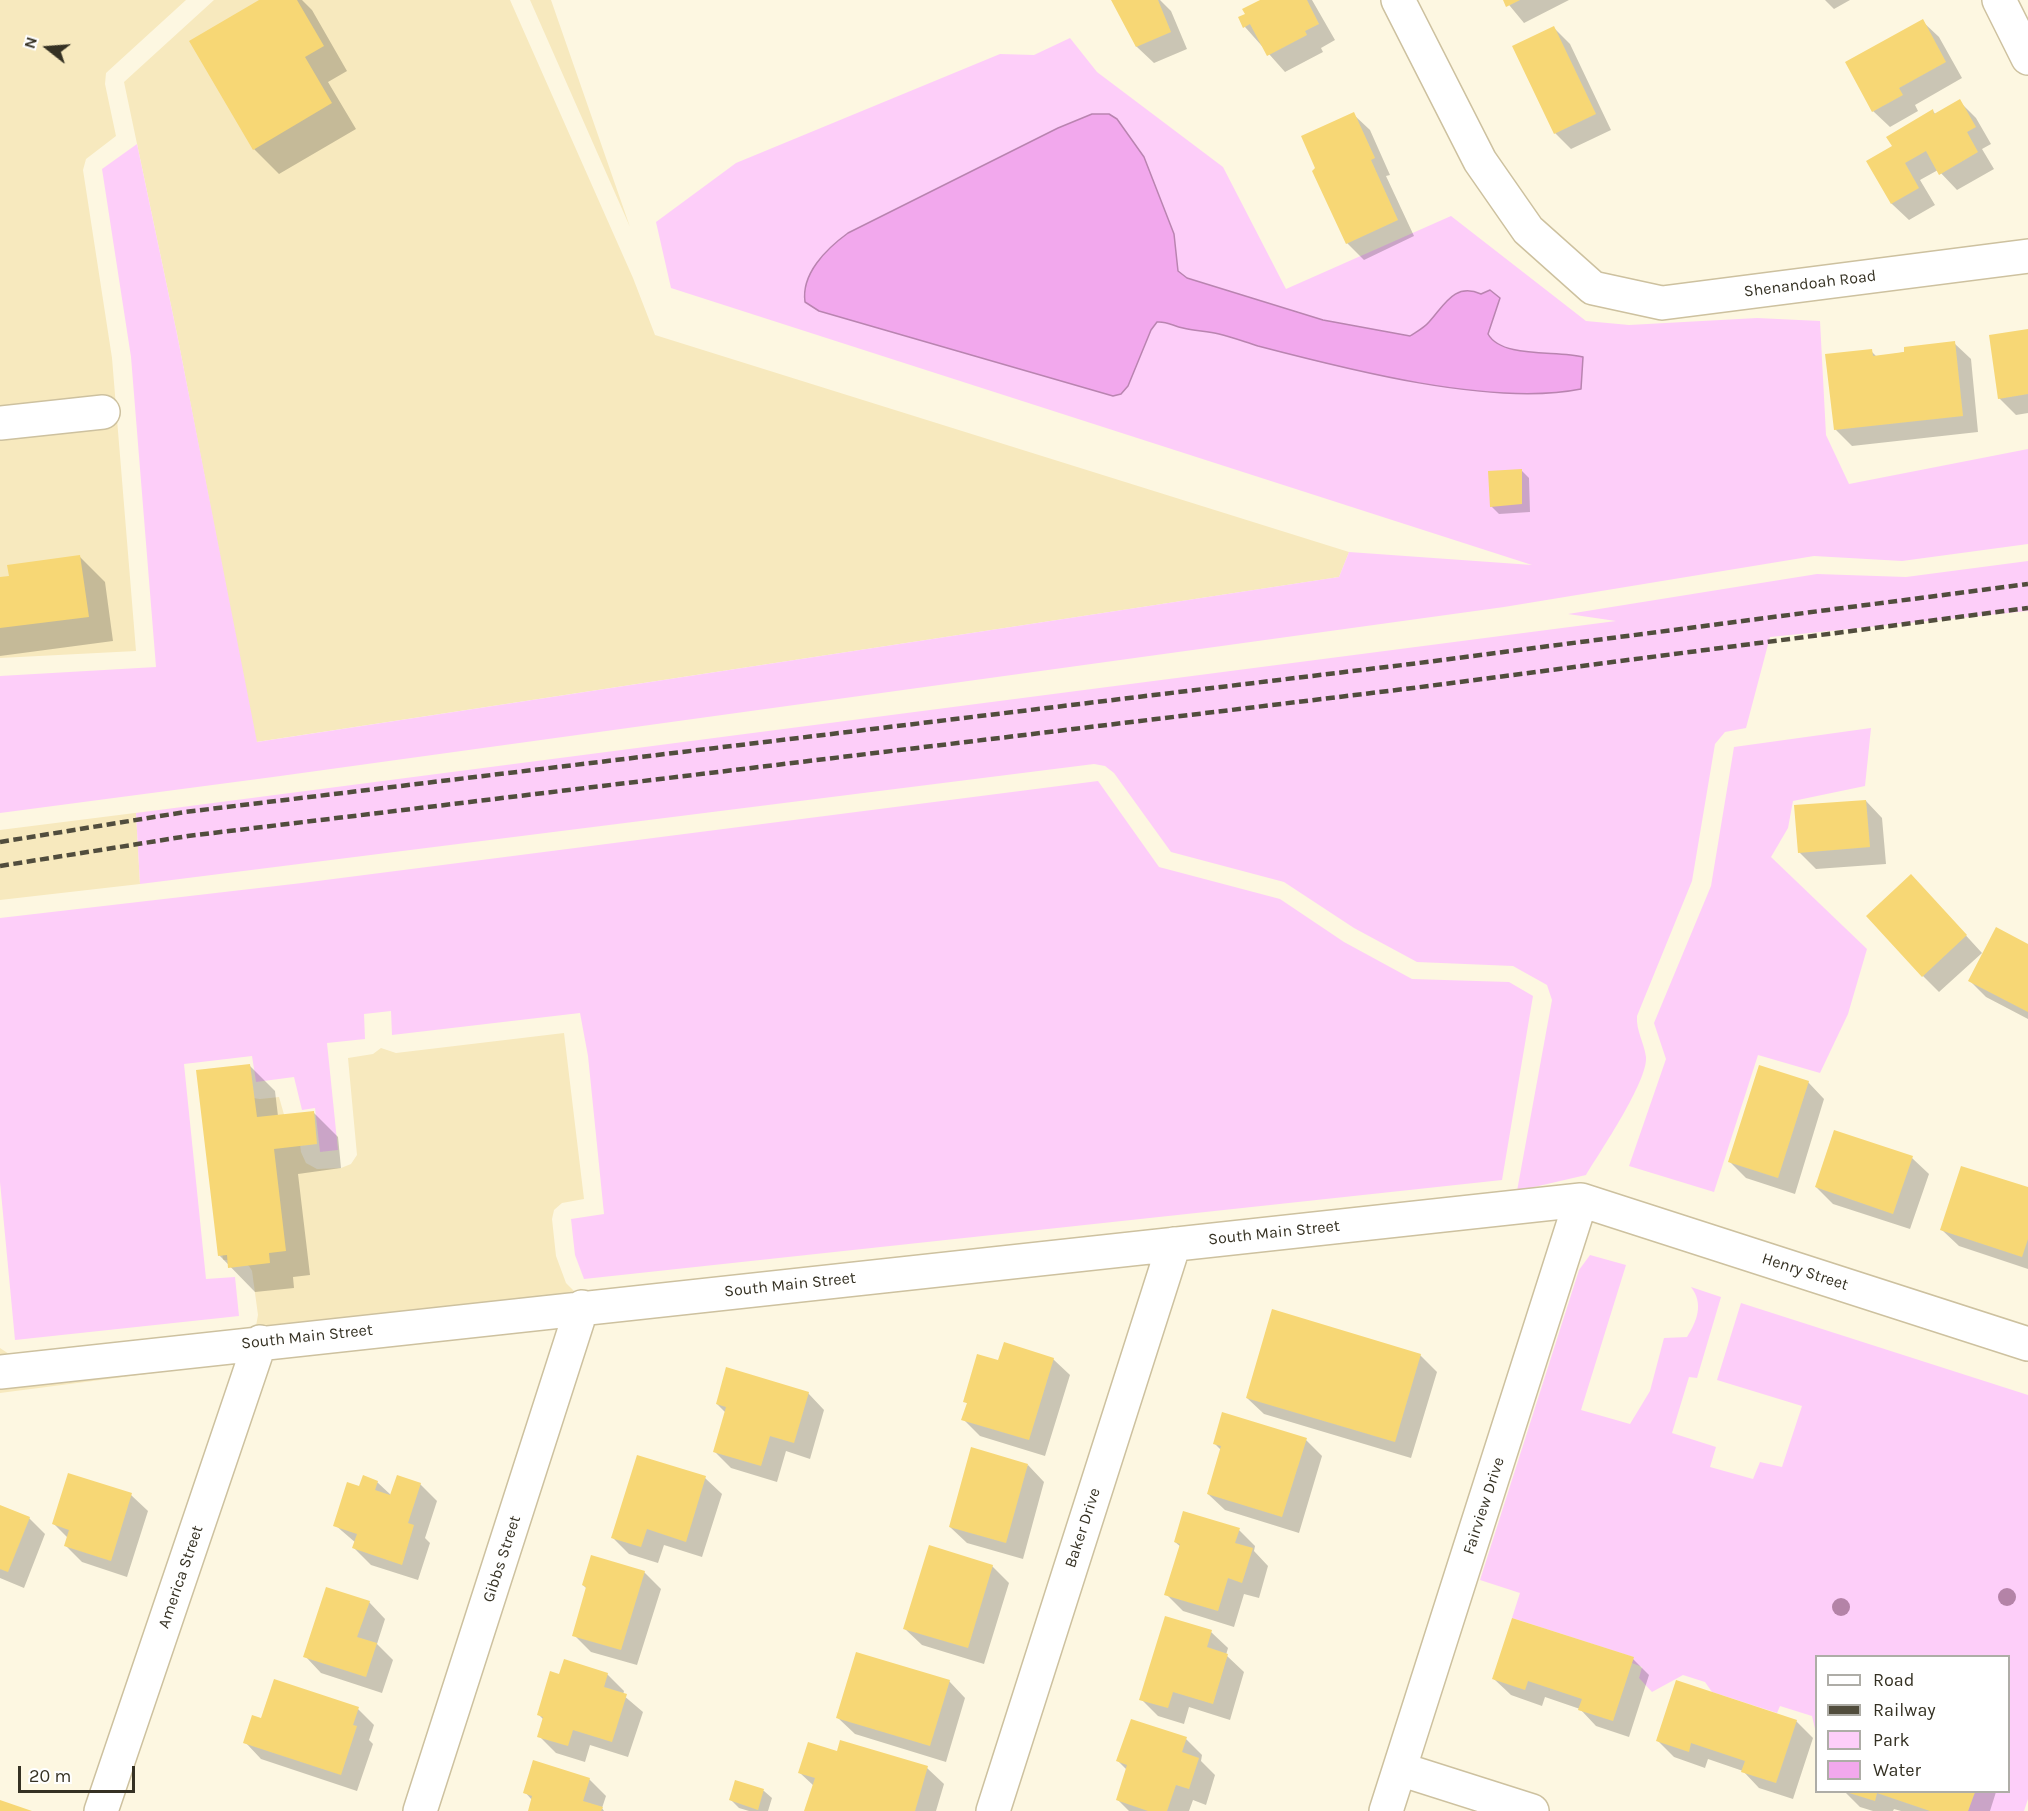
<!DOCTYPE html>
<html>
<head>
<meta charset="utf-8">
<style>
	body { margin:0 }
	#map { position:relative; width:2028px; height:1811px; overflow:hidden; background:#fdf7e1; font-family:Karla,sans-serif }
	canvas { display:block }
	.legend { position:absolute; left:1815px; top:1655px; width:195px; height:138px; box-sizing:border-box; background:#fff; border:2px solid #aeada7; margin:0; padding:8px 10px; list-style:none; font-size:18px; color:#353123 }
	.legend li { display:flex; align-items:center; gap:12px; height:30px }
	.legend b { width:30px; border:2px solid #aeada7 }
	.north { position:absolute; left:18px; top:18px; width:60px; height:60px; -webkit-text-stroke:4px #fff; paint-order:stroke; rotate:287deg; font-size:16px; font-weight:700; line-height:24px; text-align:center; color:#353123 }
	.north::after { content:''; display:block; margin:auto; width:21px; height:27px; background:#353123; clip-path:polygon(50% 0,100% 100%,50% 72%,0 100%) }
	.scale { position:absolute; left:18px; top:1766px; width:117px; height:27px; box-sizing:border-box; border:3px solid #353123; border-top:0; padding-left:8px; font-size:18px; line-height:21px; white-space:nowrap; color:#353123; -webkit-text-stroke:4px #fff; paint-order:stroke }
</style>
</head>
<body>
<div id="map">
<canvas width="2028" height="1811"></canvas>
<ul class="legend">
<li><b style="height:8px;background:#fff"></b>Road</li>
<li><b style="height:8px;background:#514d3d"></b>Railway</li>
<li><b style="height:16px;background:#fdcef9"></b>Park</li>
<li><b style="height:16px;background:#f2a8ed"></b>Water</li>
</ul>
<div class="north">N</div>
<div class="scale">20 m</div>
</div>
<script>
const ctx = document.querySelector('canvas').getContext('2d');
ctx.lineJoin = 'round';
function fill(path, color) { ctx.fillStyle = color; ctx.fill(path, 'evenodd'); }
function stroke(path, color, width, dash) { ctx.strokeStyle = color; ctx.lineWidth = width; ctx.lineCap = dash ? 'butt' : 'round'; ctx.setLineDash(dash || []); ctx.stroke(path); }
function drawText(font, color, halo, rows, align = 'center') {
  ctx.font = font + ' Karla,sans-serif'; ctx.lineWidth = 5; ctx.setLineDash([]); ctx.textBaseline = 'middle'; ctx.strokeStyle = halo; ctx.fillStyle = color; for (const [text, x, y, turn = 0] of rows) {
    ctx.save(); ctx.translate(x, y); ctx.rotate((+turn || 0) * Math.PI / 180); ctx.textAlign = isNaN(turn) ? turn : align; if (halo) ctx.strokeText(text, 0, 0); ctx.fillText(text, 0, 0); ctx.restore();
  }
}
fill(new Path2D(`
	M 0,0 L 186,0 L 106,73 L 105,84 L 116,136 L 86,159 L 83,170 L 112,358 L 136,651 L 0,658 Z
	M 214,0 L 510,0 L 633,278 L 655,335 L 1349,552 L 1339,577 L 256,742 L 177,334 L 124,82 Z
	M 530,0 L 551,0 L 630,227 Z
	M 230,801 L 136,813 L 140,884 L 0,900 L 0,830 Z
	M 564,1033 L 584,1199 L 562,1203 L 554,1210 L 552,1219 L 556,1256 L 566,1283 L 577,1294 L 625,1312 L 0,1393 L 0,1348 L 12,1356 L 252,1329 L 256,1326 L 258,1315 L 252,1271 L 249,1266 L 238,1260 L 223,1260 L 205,1079 L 247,1097 L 260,1099 L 279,1097 L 285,1118 L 298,1126 L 301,1152 L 306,1163 L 317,1169 L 341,1168 L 351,1164 L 357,1155 L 348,1058 L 373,1054 L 381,1048 L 396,1053 Z`), '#f7e9be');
fill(new Path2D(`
	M 1070,38 L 1097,72 L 1223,167 L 1286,289 L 1451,216 L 1586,321 L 1629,325 L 1757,318 L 1820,321 L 1826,435 L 1849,484 L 2028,449 L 2028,544 L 1902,561 L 1814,556 L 1504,607 L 273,777 L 0,813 L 0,676 L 156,667 L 131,357 L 102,169 L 137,144 L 177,334 L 257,742 L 1339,577 L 1349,552 L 1532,565 L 671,288 L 656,222 L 736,163 L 1000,54 L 1034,55 Z
	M 2028,561 L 2028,611 L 1770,637 L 1746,728 L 1725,732 L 1715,744 L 1692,881 L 1637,1016 C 1636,1031 1644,1042 1646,1057 C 1648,1081 1600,1152 1586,1175 L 1517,1191 L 1552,1000 L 1547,985 L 1513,966 L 1417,962 L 1354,928 L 1284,882 L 1171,852 L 1114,773 L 1105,766 L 1094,764 L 140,884 L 136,813 L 1616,621 L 1568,614 L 1817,574 L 1906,577 Z
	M 1871,728 L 1865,786 L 1793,801 L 1788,828 L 1771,857 L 1867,949 L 1848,1014 L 1820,1073 L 1758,1055 L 1714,1192 L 1629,1166 L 1666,1059 L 1654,1023 L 1711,886 L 1734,747 Z
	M 1098,781 L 1159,867 L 1280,899 L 1344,942 L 1412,979 L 1509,982 L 1533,996 L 1502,1180 L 584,1279 L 575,1255 L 571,1219 L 604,1214 L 588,1056 L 580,1013 L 392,1035 L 391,1011 L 364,1014 L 365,1039 L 327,1043 L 338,1150 L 320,1152 L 315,1108 L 302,1110 L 294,1077 L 256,1082 L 252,1056 L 184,1064 L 206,1279 L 235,1277 L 239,1316 L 15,1340 L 0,1182 L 0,918 L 302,883 Z
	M 1590,1255 L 1626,1265 L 1581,1410 L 1630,1424 L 1650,1391 L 1664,1338 L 1687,1337 C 1697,1321 1704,1304 1691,1287 L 1721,1297 L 1697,1378 L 1689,1377 L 1672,1433 L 1716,1447 L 1710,1467 L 1753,1479 L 1760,1462 L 1782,1467 L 1802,1406 L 1717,1380 L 1741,1303 L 2028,1395 L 2028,1799 L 2024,1811 L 1968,1811 L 1975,1792 L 2008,1792 L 2008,1656 L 1816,1656 L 1816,1733 L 1812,1716 L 1780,1706 L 1777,1713 L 1712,1692 L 1705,1682 L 1683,1675 L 1652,1692 L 1639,1678 L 1642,1667 L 1632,1663 L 1633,1657 L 1512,1618 L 1520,1593 L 1480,1580 L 1579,1270 Z`), '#fdcef9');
const water = new Path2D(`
	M 1092,114 L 1109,114 L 1117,119 L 1144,157 L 1174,234 L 1178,271 L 1187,278 L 1323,320 L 1410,336 C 1416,332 1424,328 1429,322 C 1444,306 1454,282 1481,294 L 1490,290 L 1500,298 L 1488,334 C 1502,359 1557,350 1583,357 L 1581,389 C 1492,407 1346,369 1258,346 C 1245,342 1232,337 1219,334 C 1207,331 1194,331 1183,328 C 1173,326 1167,321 1157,322 L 1151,330 L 1128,386 L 1121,394 L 1113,396 L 819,311 L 805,302 C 801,274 826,249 848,233 L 1058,128 Z`);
fill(water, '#f2a8ed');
stroke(water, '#b984b0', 1.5);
fill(new Path2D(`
	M 262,0 L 302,0 L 312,10 L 347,71 L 328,82 L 356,129 L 279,174 L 254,149 Z
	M 1113,0 L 1160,0 L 1171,11 L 1187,49 L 1154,63 L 1137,47 Z
	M 1263,0 L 1312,0 L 1335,40 L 1321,48 L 1323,52 L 1285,72 L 1245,27 L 1247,14 Z
	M 1505,0 L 1569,0 L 1524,23 Z
	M 1825,0 L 1850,0 L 1834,9 Z
	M 1922,21 L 1939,37 L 1962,78 L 1915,105 L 1918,111 L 1890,127 L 1873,111 Z
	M 1554,28 L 1570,44 L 1611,130 L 1571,149 L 1555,133 Z
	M 1959,101 L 1976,118 L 1991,144 L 1982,149 L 1994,169 L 1957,190 L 1938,170 L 1920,180 L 1935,205 L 1909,220 L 1892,204 L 1868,162 L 1894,147 L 1933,111 L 1936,115 Z
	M 1353,114 L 1370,130 L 1390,175 L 1386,176 L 1414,236 L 1364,260 L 1347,243 Z
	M 2028,331 L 2028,413 L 2016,415 L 1999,398 Z
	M 1954,343 L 1971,359 L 1978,432 L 1852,446 L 1835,429 L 1871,351 L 1877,357 Z
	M 1521,470 L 1529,478 L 1530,512 L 1499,514 L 1491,506 Z
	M 80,557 L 105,582 L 113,641 L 0,656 L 0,579 Z
	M 1866,801 L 1882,818 L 1886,864 L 1816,869 L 1799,852 Z
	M 1927,893 L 1982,953 L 1939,992 L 1923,976 Z
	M 2028,946 L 2028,1019 L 1986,997 L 1970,981 Z
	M 250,1066 L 275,1091 L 278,1116 L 313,1112 L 338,1137 L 341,1168 L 298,1174 L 310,1275 L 293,1277 L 294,1288 L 255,1292 L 219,1255 Z
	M 1808,1082 L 1824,1099 L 1795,1194 L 1746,1178 L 1730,1162 Z
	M 1912,1158 L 1929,1174 L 1910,1229 L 1833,1204 L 1816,1187 Z
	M 2028,1189 L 2028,1269 L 1959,1246 L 1942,1230 Z
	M 1420,1355 L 1437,1372 L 1411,1458 L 1264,1414 L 1247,1398 Z
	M 1053,1359 L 1070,1375 L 1045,1456 L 980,1436 L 963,1419 L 968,1404 L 964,1401 L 999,1362 Z
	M 808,1393 L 824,1410 L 810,1459 L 786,1451 L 777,1482 L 731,1468 L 715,1452 L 726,1413 L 717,1404 Z
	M 1306,1440 L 1322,1456 L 1299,1533 L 1225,1510 L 1208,1494 L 1222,1451 L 1214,1443 Z
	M 638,1457 L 705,1478 L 722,1494 L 702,1557 L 664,1545 L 658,1563 L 629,1554 L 613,1538 Z
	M 1028,1465 L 1044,1482 L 1023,1559 L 967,1543 L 950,1527 Z
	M 377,1482 L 392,1496 L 420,1484 L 437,1501 L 425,1538 L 430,1543 L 418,1580 L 371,1565 L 354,1548 L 356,1543 L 335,1525 L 360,1488 Z
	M 131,1495 L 148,1511 L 127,1577 L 82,1562 L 66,1546 L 68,1538 L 53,1523 Z
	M 0,1507 L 29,1518 L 45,1534 L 24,1588 L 0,1578 Z
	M 1239,1530 L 1255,1546 L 1254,1551 L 1268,1566 L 1259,1598 L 1244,1594 L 1234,1627 L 1183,1611 L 1166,1594 L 1181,1547 L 1175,1542 Z
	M 992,1566 L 1009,1583 L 984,1664 L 922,1645 L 905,1629 Z
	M 644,1572 L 661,1589 L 637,1665 L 591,1652 L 574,1635 L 587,1589 L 583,1585 Z
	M 369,1602 L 385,1619 L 377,1644 L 393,1660 L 382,1693 L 321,1673 L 305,1656 Z
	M 1211,1632 L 1228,1648 L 1226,1655 L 1244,1672 L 1230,1720 L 1189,1707 L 1184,1724 L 1158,1716 L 1141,1699 Z
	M 1633,1659 L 1649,1675 L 1629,1737 L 1596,1726 L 1580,1709 L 1545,1697 L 1542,1706 L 1511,1695 L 1494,1679 Z
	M 607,1674 L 624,1691 L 623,1695 L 643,1712 L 628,1757 L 590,1745 L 585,1762 L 556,1753 L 539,1736 L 544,1720 L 538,1714 L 560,1676 Z
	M 949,1681 L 965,1698 L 946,1762 L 855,1734 L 838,1718 Z
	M 358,1709 L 374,1725 L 369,1740 L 373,1744 L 357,1791 L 261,1759 L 245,1742 L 262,1720 Z
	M 1796,1721 L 1813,1738 L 1793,1799 L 1759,1788 L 1743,1771 L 1708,1759 L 1705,1768 L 1674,1757 L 1658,1741 Z
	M 1186,1739 L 1202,1755 L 1201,1761 L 1215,1775 L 1206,1805 L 1193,1800 L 1189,1811 L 1129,1811 L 1118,1800 L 1127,1770 L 1118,1761 Z
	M 838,1753 L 927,1768 L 944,1784 L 936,1811 L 806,1811 L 814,1786 L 800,1773 Z
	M 589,1779 L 606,1796 L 602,1808 L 604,1811 L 529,1811 L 532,1800 L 525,1792 Z
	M 736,1782 L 764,1791 L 772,1798 L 768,1811 L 749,1811 L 739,1808 L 731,1800 Z
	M 1845,1792 L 1996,1792 L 1990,1811 L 1901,1811 L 1894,1809 L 1893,1811 L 1873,1811 L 1860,1807 Z`), '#0003');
fill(new Path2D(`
	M 259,0 L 297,0 L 324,46 L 305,57 L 332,103 L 253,150 L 189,41 Z
	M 1111,0 L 1158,0 L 1171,32 L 1136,47 Z
	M 1260,0 L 1307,0 L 1319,24 L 1305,31 L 1307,35 L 1267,56 L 1250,24 L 1243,28 L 1238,17 L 1245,14 L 1242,9 Z
	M 1503,0 L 1520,0 L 1506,7 Z
	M 1923,19 L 1946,62 L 1899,88 L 1903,95 L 1872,112 L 1845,62 Z
	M 1554,26 L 1596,114 L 1554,134 L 1512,46 Z
	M 1960,99 L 1976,127 L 1967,132 L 1978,152 L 1939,175 L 1926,151 L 1905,163 L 1919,188 L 1891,204 L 1866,161 L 1892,146 L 1886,137 L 1933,109 L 1934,114 Z
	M 1354,112 L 1375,158 L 1371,160 L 1398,220 L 1346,244 L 1312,171 L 1315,168 L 1301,136 Z
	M 2028,329 L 2028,394 L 1998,399 L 1989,335 Z
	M 1955,341 L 1963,416 L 1834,430 L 1825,354 L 1872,349 L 1873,356 L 1904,352 L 1904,347 Z
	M 1522,469 L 1522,504 L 1490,507 L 1488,471 Z
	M 80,555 L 89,617 L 0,628 L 0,577 L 9,576 L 7,565 Z
	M 1866,800 L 1870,847 L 1798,853 L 1794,805 Z
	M 1911,874 L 1967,935 L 1922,977 L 1866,916 Z
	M 1996,927 L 2028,944 L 2028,1012 L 1968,981 Z
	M 250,1064 L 257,1117 L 314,1111 L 317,1144 L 274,1149 L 286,1251 L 269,1253 L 270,1263 L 228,1268 L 227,1255 L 218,1256 L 196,1070 Z
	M 1759,1065 L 1809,1081 L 1778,1178 L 1728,1162 Z
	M 1834,1130 L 1913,1156 L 1893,1214 L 1815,1187 Z
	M 1961,1166 L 2028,1187 L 2028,1239 L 2022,1257 L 1940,1230 Z
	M 1272,1309 L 1421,1354 L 1395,1442 L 1246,1398 Z
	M 1004,1342 L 1054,1358 L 1029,1440 L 961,1420 L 967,1403 L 963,1402 L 977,1354 L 998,1360 Z
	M 726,1367 L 809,1392 L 794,1443 L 770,1436 L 761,1466 L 713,1452 L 726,1407 L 716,1404 Z
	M 1222,1412 L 1307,1438 L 1282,1517 L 1207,1494 L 1221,1446 L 1213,1444 Z
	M 971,1447 L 1028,1464 L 1006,1543 L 949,1527 Z
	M 637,1455 L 706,1476 L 686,1542 L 647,1529 L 641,1547 L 611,1538 Z
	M 68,1473 L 132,1493 L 111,1561 L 64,1546 L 69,1530 L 52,1524 Z
	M 363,1475 L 378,1481 L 375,1490 L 390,1495 L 397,1475 L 421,1483 L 408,1523 L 414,1525 L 402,1565 L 352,1548 L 357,1534 L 333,1526 L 347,1482 L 359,1486 Z
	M 0,1505 L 30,1517 L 8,1572 L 0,1569 Z
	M 1183,1511 L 1240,1528 L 1235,1543 L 1253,1548 L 1242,1583 L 1228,1578 L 1218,1611 L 1164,1595 L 1180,1544 L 1174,1542 Z
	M 929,1545 L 993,1565 L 968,1648 L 903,1629 Z
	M 591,1555 L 645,1571 L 621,1650 L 572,1636 L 586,1587 L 582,1585 Z
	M 326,1587 L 370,1601 L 357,1637 L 377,1643 L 366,1677 L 303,1657 Z
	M 1165,1616 L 1212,1630 L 1207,1647 L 1228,1654 L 1213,1704 L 1173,1692 L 1168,1708 L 1139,1700 Z
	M 1512,1618 L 1634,1657 L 1613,1721 L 1578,1710 L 1582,1699 L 1528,1681 L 1525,1690 L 1492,1679 Z
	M 856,1652 L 950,1680 L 930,1746 L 836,1718 Z
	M 564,1659 L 608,1673 L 604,1687 L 627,1694 L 612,1742 L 573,1730 L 568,1746 L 537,1737 L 543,1717 L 537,1715 L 550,1671 L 559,1674 Z
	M 274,1679 L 359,1707 L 353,1725 L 357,1726 L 341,1775 L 243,1743 L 252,1715 L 261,1718 Z
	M 1676,1680 L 1797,1720 L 1776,1783 L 1741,1772 L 1745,1761 L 1691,1743 L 1689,1752 L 1656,1741 Z
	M 1131,1719 L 1187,1737 L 1182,1752 L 1199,1758 L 1189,1789 L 1176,1785 L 1167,1811 L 1148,1811 L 1116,1800 L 1127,1765 L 1116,1761 Z
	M 840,1740 L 928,1766 L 915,1811 L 804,1811 L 815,1778 L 798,1773 L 808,1742 L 837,1751 Z
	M 533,1760 L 590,1778 L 583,1801 L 603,1807 L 601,1811 L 528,1811 L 532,1796 L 523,1793 Z
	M 735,1780 L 764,1789 L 758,1810 L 729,1800 Z
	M 1846,1792 L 1975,1792 L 1968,1811 L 1930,1811 L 1877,1793 L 1875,1801 Z
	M 0,1800 L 32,1811 L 0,1811 Z`), '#f7d775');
const minor = new Path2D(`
	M 1398,0 L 1480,161 L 1528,230 L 1593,288 L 1662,303 L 2028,256
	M 1999,0 L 2028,58
	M 0,423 L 103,412
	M 0,1372 L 1581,1200 L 2028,1344
	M 1400,1769 L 1532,1811
	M 101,1811 L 260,1342
	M 420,1811 L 582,1307
	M 993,1811 L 1174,1244
	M 1386,1811 L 1581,1200`);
stroke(minor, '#cdc19f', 36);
stroke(minor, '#fff', 33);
stroke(new Path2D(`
	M 0,842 L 185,812 L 1411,664 L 2028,584
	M 0,866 L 188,836 L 1413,688 L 2028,608`), '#514d3d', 4.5, [9, 4.5]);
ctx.fillStyle = '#b483a7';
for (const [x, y] of [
	[2007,1597],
	[1841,1607]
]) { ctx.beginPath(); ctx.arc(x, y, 9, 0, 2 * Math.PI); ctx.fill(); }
drawText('16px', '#353123', '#fff', [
	["Shenandoah Road",1810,284,-7],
	["South Main Street",1274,1233,-6],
	["Henry Street",1805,1272,18],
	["South Main Street",790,1285,-6],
	["South Main Street",307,1337,-6],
	["Fairview Drive",1484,1506,-72],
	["Baker Drive",1083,1528,-72],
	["Gibbs Street",502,1559,-72],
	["America Street",181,1577,-71]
]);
</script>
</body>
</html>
